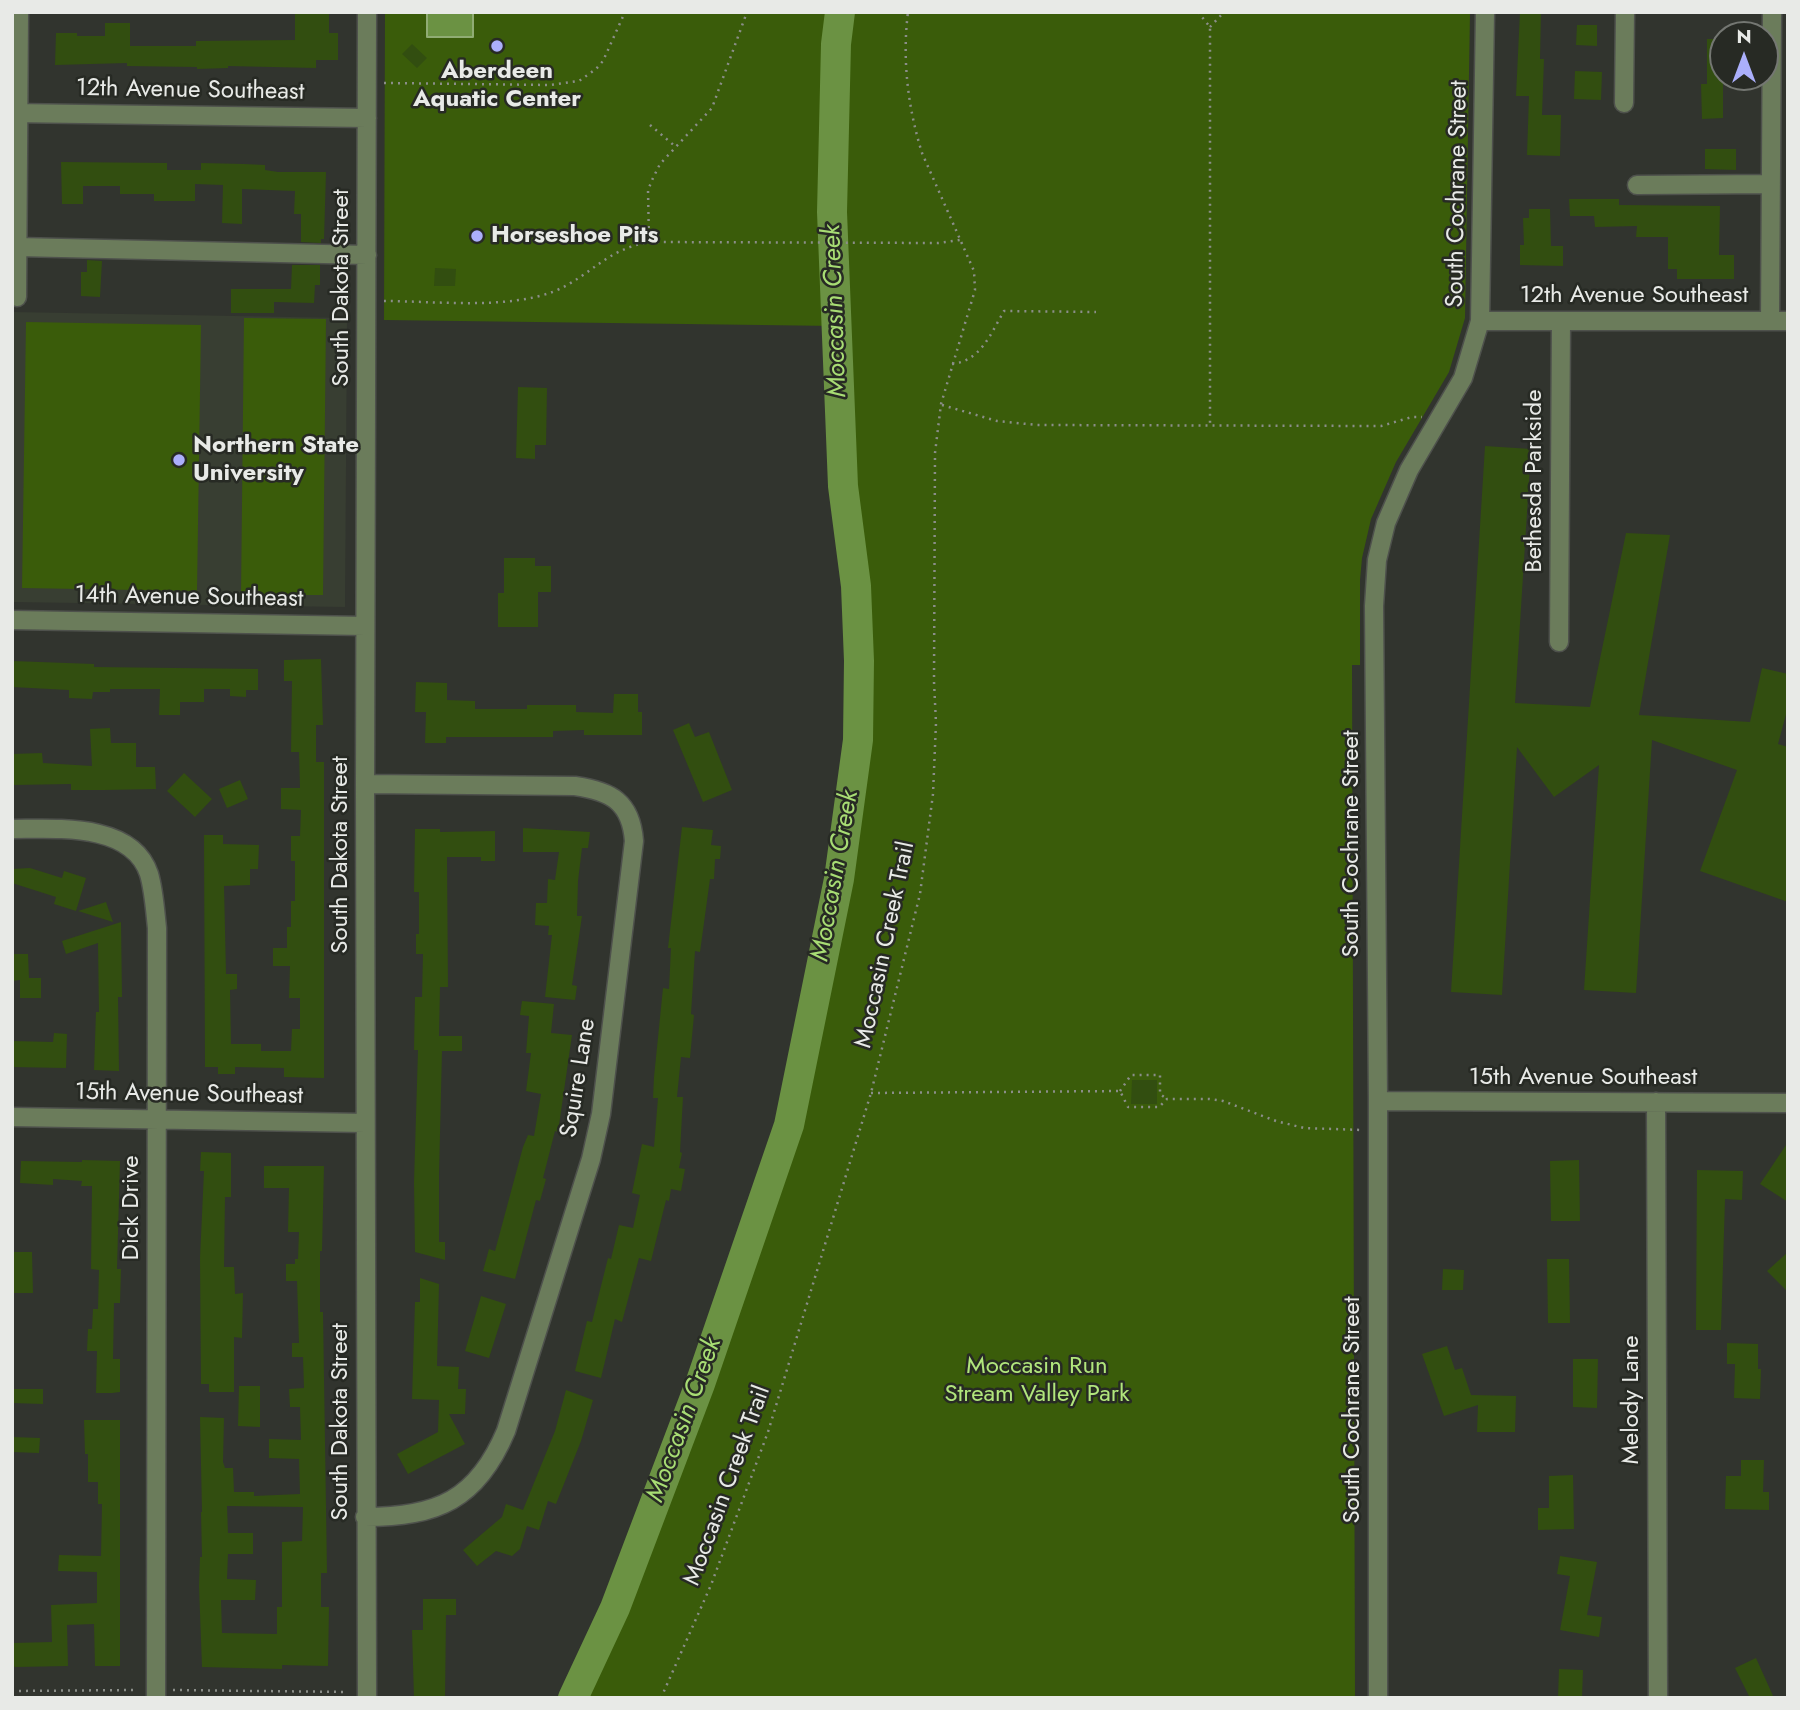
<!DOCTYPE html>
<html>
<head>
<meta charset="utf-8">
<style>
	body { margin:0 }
	#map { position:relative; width:1800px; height:1710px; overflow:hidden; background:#31342e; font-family:Jost,sans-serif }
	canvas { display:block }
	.frame { position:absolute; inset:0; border:14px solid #e8eae7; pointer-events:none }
	.north { position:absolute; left:1709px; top:21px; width:70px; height:70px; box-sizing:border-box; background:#272a24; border:2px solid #747772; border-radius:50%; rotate:0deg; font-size:19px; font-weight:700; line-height:28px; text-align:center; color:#e8eae7 }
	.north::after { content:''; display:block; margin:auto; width:24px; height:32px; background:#abaffb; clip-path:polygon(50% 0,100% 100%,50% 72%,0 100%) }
</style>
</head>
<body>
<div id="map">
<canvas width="1800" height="1710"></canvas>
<div class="frame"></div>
<div class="north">N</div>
</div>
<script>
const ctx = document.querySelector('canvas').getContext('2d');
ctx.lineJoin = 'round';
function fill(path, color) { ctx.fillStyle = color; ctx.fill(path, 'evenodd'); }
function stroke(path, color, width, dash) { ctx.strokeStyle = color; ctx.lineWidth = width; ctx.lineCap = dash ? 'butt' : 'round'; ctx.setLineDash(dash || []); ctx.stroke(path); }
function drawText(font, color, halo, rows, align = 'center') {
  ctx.font = font + ' Jost,sans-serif'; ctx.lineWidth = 5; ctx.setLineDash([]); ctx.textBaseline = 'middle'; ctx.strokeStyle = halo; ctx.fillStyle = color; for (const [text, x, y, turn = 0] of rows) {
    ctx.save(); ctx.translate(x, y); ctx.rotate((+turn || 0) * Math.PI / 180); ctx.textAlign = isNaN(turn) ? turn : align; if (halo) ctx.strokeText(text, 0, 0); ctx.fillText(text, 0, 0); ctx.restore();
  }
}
fill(new Path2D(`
	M 12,312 L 347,318 L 345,607 L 12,602 Z`), '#383e32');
fill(new Path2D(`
	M 385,12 L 1470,12 L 1465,318 L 1449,372 L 1396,462 L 1371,519 L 1362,558 L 1360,580 L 1360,665 L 1352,665 L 1355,1698 L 573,1698 L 615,1608 L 700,1384 L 789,1125 L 839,879 L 858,740 L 859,661 L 856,585 L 843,486 L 836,326 L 384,320 Z
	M 244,318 L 326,319 L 323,595 L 241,595 Z
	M 26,322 L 201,325 L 197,591 L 22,588 Z`), '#3a5c0a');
const water = new Path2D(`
	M 427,12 L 473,12 L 473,37 L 427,37 Z`);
fill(water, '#6b9243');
stroke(water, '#90ac74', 2);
stroke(new Path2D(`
	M 573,1698 L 615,1608 L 700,1384 L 789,1125 L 839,879 L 858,740 L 859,661 L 856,586 L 843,486 L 832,212 L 836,44 L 840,12`), '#6b9243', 30);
fill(new Path2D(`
	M 295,12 L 329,12 L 329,33 L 338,33 L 338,60 L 316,60 L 316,68 L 228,66 L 228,68 L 197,69 L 197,67 L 127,66 L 127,63 L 55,65 L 56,33 L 77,33 L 77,36 L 105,36 L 105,23 L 130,23 L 130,46 L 196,46 L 196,41 L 295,40 Z
	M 1520,12 L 1541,12 L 1540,59 L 1544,59 L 1542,115 L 1561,115 L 1560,156 L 1527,155 L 1529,96 L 1516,96 Z
	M 1577,25 L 1597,25 L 1597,46 L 1576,45 Z
	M 1707,39 L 1723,39 L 1723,118 L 1702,119 L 1701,84 L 1707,84 Z
	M 412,44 L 427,58 L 417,68 L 402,54 Z
	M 1575,71 L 1602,72 L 1601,100 L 1574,99 Z
	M 1705,149 L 1736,149 L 1736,170 L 1705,169 Z
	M 61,162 L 167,163 L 167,170 L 201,170 L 201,163 L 244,164 L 265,165 L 265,170 L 278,172 L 326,172 L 324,239 L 321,239 L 321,243 L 301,242 L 301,214 L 294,214 L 295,191 L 242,189 L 242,224 L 222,223 L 223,185 L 195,184 L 195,201 L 154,201 L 154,194 L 120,194 L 120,186 L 83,186 L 83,204 L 62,204 Z
	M 1569,199 L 1619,199 L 1619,205 L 1720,206 L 1719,255 L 1734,255 L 1734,279 L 1677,279 L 1677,269 L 1668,269 L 1668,237 L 1636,237 L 1637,226 L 1595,227 L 1594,216 L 1570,216 Z
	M 1529,209 L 1550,209 L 1551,246 L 1563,246 L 1563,266 L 1520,265 L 1520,245 L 1524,245 L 1523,218 L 1529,218 Z
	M 87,260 L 102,261 L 100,297 L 81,296 L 81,272 L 87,272 Z
	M 292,265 L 320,265 L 320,285 L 315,285 L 314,303 L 274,302 L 274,313 L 231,313 L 231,289 L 291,289 Z
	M 435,268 L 456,269 L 455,286 L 434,286 Z
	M 518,387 L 547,388 L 546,445 L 535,445 L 535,459 L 516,458 Z
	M 1485,446 L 1531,449 L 1515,703 L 1590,707 L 1626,533 L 1670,535 L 1639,715 L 1750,722 L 1762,668 L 1788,674 L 1788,707 L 1778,744 L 1788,747 L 1788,902 L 1700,871 L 1737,770 L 1652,740 L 1636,993 L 1584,990 L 1599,765 L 1554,797 L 1517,747 L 1502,995 L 1451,992 Z
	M 504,558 L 535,558 L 535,566 L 551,566 L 551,592 L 538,592 L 538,627 L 498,627 L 498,593 L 504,593 Z
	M 321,659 L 323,725 L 316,725 L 316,762 L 324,762 L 324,1078 L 284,1077 L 284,1068 L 235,1067 L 235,1074 L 218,1074 L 218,1067 L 205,1067 L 204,835 L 223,835 L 223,844 L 259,845 L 258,869 L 250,869 L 250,885 L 224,886 L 226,974 L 237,974 L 237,989 L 230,990 L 231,1044 L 261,1044 L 261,1051 L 291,1051 L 292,1029 L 300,1029 L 300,998 L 289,998 L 290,966 L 273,966 L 273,948 L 287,948 L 287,927 L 291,927 L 291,901 L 295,901 L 295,861 L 291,861 L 291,836 L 300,836 L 301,810 L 281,809 L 281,788 L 300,788 L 299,752 L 291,752 L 292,681 L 284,681 L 284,660 Z
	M 12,661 L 94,664 L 94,667 L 258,669 L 258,690 L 246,690 L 246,697 L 230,696 L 230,689 L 204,689 L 204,702 L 180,702 L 180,715 L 159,715 L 160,689 L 110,689 L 110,692 L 93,692 L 92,699 L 69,698 L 69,690 L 12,687 Z
	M 416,682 L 447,683 L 447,700 L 475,701 L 475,709 L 527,709 L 527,705 L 576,705 L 576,712 L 613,713 L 614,694 L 638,694 L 638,712 L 642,712 L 642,735 L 584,735 L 584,730 L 553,731 L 553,737 L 446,737 L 446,743 L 425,743 L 426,712 L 415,712 Z
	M 689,723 L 695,737 L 709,732 L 732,790 L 703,802 L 673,730 Z
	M 110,728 L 111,743 L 136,743 L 136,767 L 155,767 L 156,789 L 105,790 L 71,790 L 71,784 L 12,785 L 12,754 L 42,753 L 43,763 L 92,766 L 90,729 Z
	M 184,773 L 212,799 L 195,817 L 167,791 Z
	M 240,780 L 248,799 L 227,808 L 219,789 Z
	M 682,827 L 713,830 L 711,845 L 721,846 L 720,859 L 715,859 L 714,879 L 710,879 L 700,952 L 695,951 L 691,1014 L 694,1015 L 690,1058 L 681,1057 L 677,1097 L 683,1097 L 680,1152 L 682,1153 L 679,1168 L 685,1169 L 681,1191 L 671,1189 L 669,1201 L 666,1200 L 651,1261 L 639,1258 L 622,1322 L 615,1319 L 601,1378 L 575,1371 L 587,1321 L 592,1322 L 608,1258 L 611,1259 L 619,1225 L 633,1228 L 640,1195 L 632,1193 L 642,1144 L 654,1147 L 658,1098 L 653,1098 L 654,1077 L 663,988 L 669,989 L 671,948 L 668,948 Z
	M 523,828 L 590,832 L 588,848 L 582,848 L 578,881 L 577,916 L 582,916 L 572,985 L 577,986 L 575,1000 L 545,997 L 552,935 L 548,935 L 549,926 L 535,925 L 536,903 L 547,903 L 548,879 L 555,880 L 559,852 L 523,852 Z
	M 415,829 L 440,829 L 440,832 L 495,831 L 495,861 L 481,861 L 481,857 L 447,857 L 448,987 L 440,987 L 439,1036 L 462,1036 L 462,1051 L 442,1051 L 439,1175 L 439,1242 L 445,1242 L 445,1260 L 415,1252 L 414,1182 L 418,1050 L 414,1050 L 415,997 L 422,997 L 423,954 L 416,954 L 416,934 L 419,934 L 419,892 L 414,892 Z
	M 30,868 L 62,878 L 64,871 L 86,878 L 76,911 L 54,904 L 56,897 L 12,883 L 12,869 Z
	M 106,902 L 113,922 L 78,911 Z
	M 121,922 L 122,997 L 118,997 L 119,1071 L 94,1070 L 96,1012 L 99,1012 L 98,943 L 66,954 L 62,941 Z
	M 12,954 L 28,954 L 29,978 L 41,978 L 41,998 L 20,998 L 20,980 L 12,981 Z
	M 522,1001 L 554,1004 L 551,1033 L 572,1035 L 558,1132 L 555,1131 L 543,1178 L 546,1179 L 540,1201 L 536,1200 L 515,1279 L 483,1271 L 489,1249 L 495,1251 L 523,1147 L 528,1135 L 534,1136 L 541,1094 L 526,1091 L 531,1053 L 526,1053 L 529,1016 L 520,1015 Z
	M 54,1033 L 67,1034 L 66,1068 L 12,1067 L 12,1041 L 53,1042 Z
	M 1132,1080 L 1157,1080 L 1157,1104 L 1131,1104 Z
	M 1788,1142 L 1788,1202 L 1760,1184 Z
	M 201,1152 L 231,1153 L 231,1197 L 225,1197 L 224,1267 L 234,1267 L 235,1294 L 243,1293 L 242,1338 L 234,1337 L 234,1392 L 209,1392 L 209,1384 L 201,1384 L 200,1258 L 204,1171 L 200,1171 Z
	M 82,1160 L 120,1161 L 117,1269 L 121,1269 L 120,1303 L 114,1303 L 113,1359 L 120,1359 L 120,1392 L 112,1393 L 96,1393 L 97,1351 L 87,1351 L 88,1329 L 92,1329 L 93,1309 L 98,1309 L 99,1270 L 91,1269 L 92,1186 L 81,1186 L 82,1181 L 53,1179 L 53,1185 L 20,1183 L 21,1161 L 82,1162 Z
	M 1579,1160 L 1580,1221 L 1551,1221 L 1550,1161 Z
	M 264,1166 L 324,1166 L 322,1251 L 320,1251 L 320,1312 L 323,1312 L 327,1573 L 321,1573 L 321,1607 L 329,1607 L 328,1666 L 282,1665 L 282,1669 L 202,1667 L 199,1586 L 200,1557 L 202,1557 L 201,1512 L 202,1512 L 200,1417 L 224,1418 L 223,1462 L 225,1468 L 233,1468 L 234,1492 L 254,1492 L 254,1496 L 300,1494 L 299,1459 L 269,1458 L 269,1439 L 301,1440 L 300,1407 L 290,1407 L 289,1389 L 304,1388 L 303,1357 L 292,1357 L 292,1343 L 299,1343 L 297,1281 L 286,1281 L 286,1264 L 295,1264 L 295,1259 L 298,1259 L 299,1232 L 288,1232 L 289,1188 L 264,1188 ZM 227,1506 L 303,1507 L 302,1541 L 282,1542 L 282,1607 L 277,1607 L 277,1634 L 222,1633 L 221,1600 L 255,1600 L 256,1580 L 227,1579 L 228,1554 L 253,1554 L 253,1533 L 228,1533 Z
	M 1697,1170 L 1743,1171 L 1742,1200 L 1725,1199 L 1721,1330 L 1696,1330 Z
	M 12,1252 L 32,1252 L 33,1293 L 12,1293 Z
	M 1788,1252 L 1788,1292 L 1767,1271 Z
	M 1547,1259 L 1569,1259 L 1570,1323 L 1548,1323 Z
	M 1443,1269 L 1464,1270 L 1463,1290 L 1442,1290 Z
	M 420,1278 L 439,1284 L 437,1366 L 459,1367 L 458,1389 L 466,1389 L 465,1414 L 449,1414 L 465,1444 L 408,1474 L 397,1454 L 438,1432 L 439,1400 L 412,1399 L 415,1302 L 420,1302 Z
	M 481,1296 L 506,1304 L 489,1358 L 465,1351 Z
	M 1727,1343 L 1758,1344 L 1758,1369 L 1761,1369 L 1760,1399 L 1734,1398 L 1735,1364 L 1727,1364 Z
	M 1447,1346 L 1455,1370 L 1462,1368 L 1471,1395 L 1516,1396 L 1515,1432 L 1477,1432 L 1478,1405 L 1444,1416 L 1422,1354 Z
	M 1573,1359 L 1598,1359 L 1597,1408 L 1573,1407 Z
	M 239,1386 L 260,1386 L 260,1427 L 238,1426 Z
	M 12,1389 L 43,1389 L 43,1404 L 12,1403 Z
	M 566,1390 L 593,1400 L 581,1441 L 556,1504 L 548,1501 L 539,1530 L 527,1526 L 520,1549 L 512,1556 L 496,1551 L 477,1566 L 463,1550 L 502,1517 L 506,1504 L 523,1510 L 555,1431 Z
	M 84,1420 L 120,1420 L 120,1666 L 95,1666 L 94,1624 L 67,1625 L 68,1666 L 15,1667 L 12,1665 L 12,1643 L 52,1642 L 51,1605 L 97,1603 L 97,1572 L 58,1571 L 59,1555 L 101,1556 L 102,1504 L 98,1504 L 98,1482 L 88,1482 L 88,1454 L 85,1454 Z
	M 12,1437 L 40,1438 L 39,1453 L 12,1452 Z
	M 1741,1460 L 1764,1460 L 1763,1492 L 1769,1492 L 1769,1510 L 1725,1509 L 1726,1476 L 1741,1476 Z
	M 1573,1475 L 1574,1529 L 1538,1530 L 1538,1508 L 1549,1508 L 1549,1476 Z
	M 1560,1556 L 1597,1562 L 1587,1615 L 1602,1617 L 1599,1637 L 1560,1630 L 1570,1576 L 1557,1574 Z
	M 423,1599 L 456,1599 L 456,1615 L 446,1615 L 445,1698 L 414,1698 L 412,1630 L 423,1630 Z
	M 1756,1658 L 1774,1698 L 1750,1698 L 1735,1668 Z
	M 1559,1669 L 1583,1670 L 1582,1698 L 1558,1698 Z`), '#324e10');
const minor = new Path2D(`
	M 1624,103 L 1625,12
	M 12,113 L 367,118
	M 1637,185 L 1771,184
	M 18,247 L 367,255
	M 17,297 L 19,12
	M 1480,321 L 1788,321
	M 1770,321 L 1772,12
	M 12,620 L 365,626
	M 1559,642 L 1561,321
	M 365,784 L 575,786 C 611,791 631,802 634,841 L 601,1114 L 591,1159 L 506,1431 C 477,1500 437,1517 365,1517
	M 12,829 C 55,829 132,822 149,874 C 154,891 155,910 157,928 L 156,1698
	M 1378,1101 L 1788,1103
	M 1656,1102 L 1658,1698
	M 12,1117 L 365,1123
	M 367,1698 L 365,784 L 367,12
	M 1378,1698 L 1378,1101 L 1374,606 L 1377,560 L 1386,523 L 1409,470 L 1463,378 L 1480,321 L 1485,12`);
stroke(minor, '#4e514c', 21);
stroke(new Path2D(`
	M 1198,12 L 1210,27 L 1210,425
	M 1210,27 L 1224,12
	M 384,83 L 550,85 L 579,81 L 596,69 L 603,61 L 625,12
	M 650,125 L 676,147
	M 649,242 L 648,190 L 653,178 L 660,164 L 712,108 L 747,12
	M 384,301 C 435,301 507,310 555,291 C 592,275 605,250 649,242 L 938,243 L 960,240
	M 952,364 C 981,361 991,333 1004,311 L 1096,312
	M 942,405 L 997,421 L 1037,425 L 1381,426 L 1412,417 L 1422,417
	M 1120,1091 L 1131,1075 L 1160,1075 L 1160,1094 L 1167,1099
	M 871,1093 L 1120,1091 L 1128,1107 L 1159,1107 L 1167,1099 L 1209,1099 L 1223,1101 L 1276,1121 L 1304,1128 L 1362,1130
	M 173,1690 L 348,1692
	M 12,1691 L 138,1690
	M 661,1698 L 711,1585 L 768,1432 L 871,1093 L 920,894 L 933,794 L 936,723 L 934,682 L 935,453 L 941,404 L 975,290 L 974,271 L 922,153 C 908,108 902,60 908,12`), '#8b8e89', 2.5, [2, 5]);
stroke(minor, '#6b7c5b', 18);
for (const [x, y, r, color] of [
	[497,46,7,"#abaffb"],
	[477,236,7,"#abaffb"],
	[179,460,7,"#abaffb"]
]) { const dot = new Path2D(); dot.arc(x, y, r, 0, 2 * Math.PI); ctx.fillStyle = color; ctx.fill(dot); stroke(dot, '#272a24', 2.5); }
drawText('bold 24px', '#e8eae7', '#272a24', [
	["Aberdeen",497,72,"center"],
	["Aquatic Center",497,100,"center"],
	["Horseshoe Pits",491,236],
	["Northern State",193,446],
	["University",193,474]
], 'left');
drawText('24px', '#e8eae7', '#272a24', [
	["12th Avenue Southeast",190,91,1],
	["South Cochrane Street",1458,194,-89],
	["South Dakota Street",342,288,-90],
	["12th Avenue Southeast",1634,296],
	["Bethesda Parkside",1535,481,-90],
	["14th Avenue Southeast",189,598,1],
	["South Cochrane Street",1352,844,-90],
	["South Dakota Street",341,855,-90],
	["Moccasin Creek Trail",886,945,-78],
	["Squire Lane",579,1078,-81],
	["15th Avenue Southeast",1583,1078],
	["15th Avenue Southeast",189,1095,1],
	["Dick Drive",132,1208,-90],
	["Melody Lane",1632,1400,-90],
	["South Cochrane Street",1353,1410,-90],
	["South Dakota Street",341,1422,-90],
	["Moccasin Creek Trail",728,1486,-70]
]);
drawText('24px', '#b1e67c', '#272a24', [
	["Moccasin Run",1037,1367],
	["Stream Valley Park",1037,1395]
]);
drawText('italic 26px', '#a8dd74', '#272a24', [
	["Moccasin Creek",836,311,-92],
	["Moccasin Creek",836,876,-80],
	["Moccasin Creek",685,1420,-70]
]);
</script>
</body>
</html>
